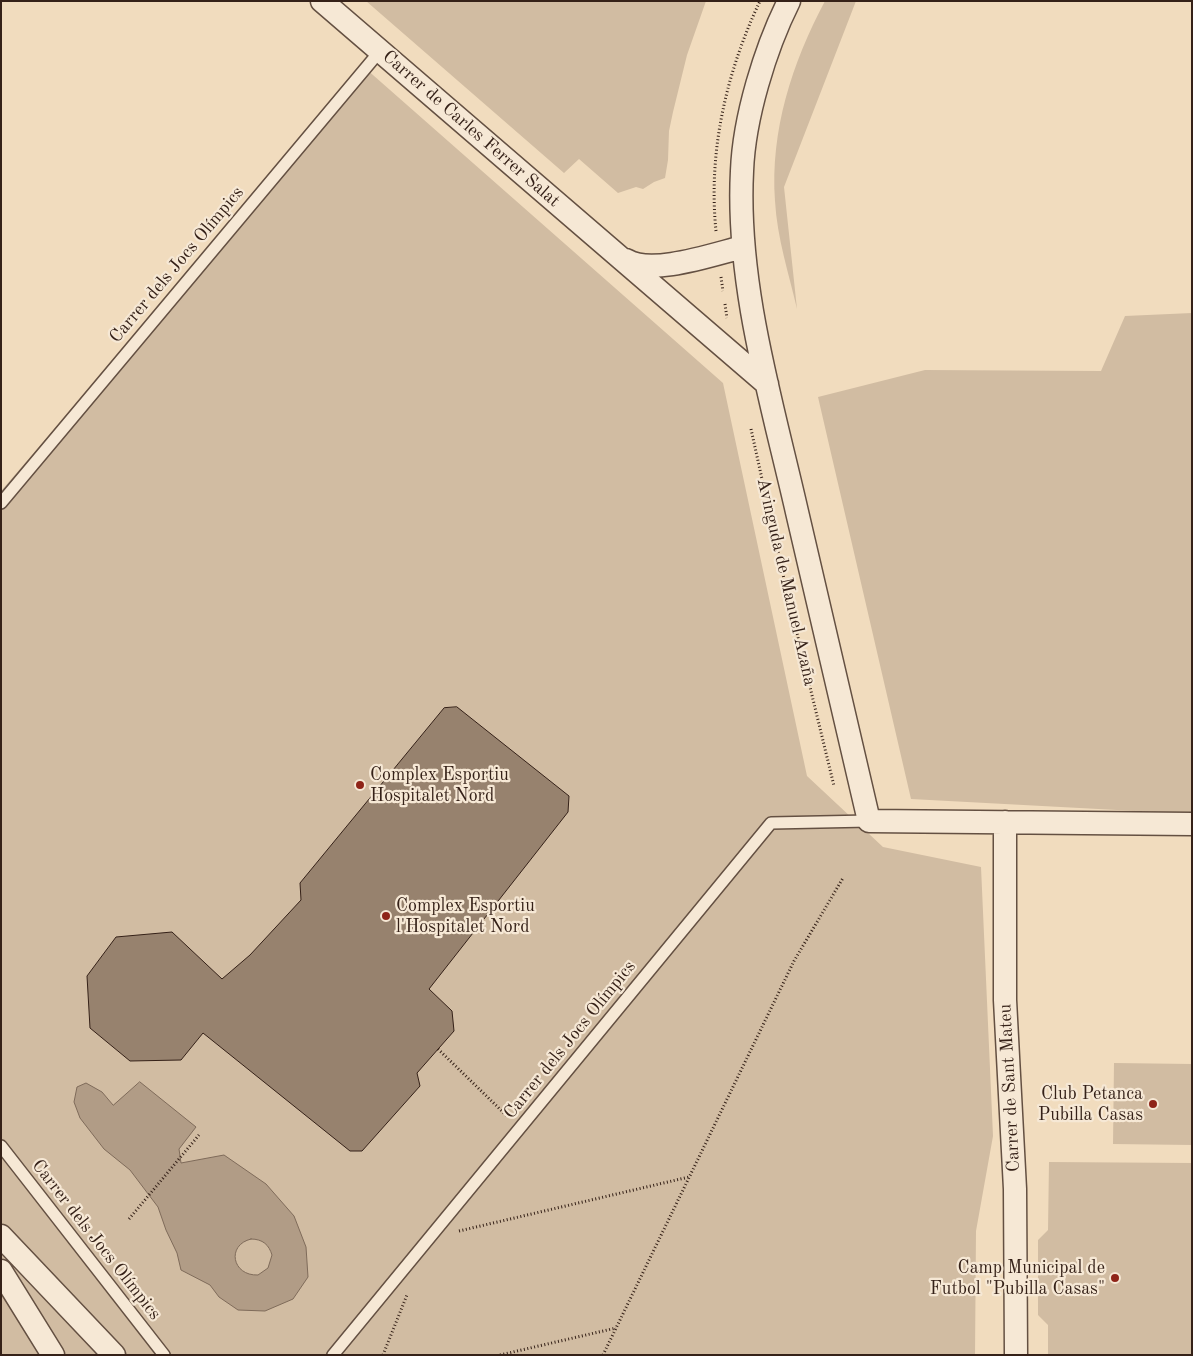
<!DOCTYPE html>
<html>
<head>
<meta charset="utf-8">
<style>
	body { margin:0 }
	#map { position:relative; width:1193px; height:1356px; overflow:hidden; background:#f1dcbe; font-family:"Old Standard TT",serif }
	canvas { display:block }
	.frame { position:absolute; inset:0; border:2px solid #352118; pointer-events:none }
</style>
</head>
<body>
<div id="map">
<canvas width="1193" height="1356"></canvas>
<div class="frame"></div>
</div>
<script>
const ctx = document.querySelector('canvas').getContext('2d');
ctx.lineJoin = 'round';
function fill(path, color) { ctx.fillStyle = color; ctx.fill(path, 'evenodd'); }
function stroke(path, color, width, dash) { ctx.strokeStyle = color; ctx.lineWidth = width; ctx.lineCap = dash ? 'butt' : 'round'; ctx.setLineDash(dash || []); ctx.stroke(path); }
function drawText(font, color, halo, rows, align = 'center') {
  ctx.font = font + ' "Old Standard TT",serif'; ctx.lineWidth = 4.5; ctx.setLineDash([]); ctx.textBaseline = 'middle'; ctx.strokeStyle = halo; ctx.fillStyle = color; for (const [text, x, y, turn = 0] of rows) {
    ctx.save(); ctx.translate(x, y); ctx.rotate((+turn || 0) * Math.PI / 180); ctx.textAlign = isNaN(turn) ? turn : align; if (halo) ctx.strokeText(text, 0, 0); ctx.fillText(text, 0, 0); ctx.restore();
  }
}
fill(new Path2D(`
	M 366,1 L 706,1 L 687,55 L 673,112 L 669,131 L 668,160 L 665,178 L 654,182 L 643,189 L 636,187 L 618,193 L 579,159 L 564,173 Z
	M 825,1 L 856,1 L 784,187 L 797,309 C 789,274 777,238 775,201 C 770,131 792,63 825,1 Z
	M 365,68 L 723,383 L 807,776 L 883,847 L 981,867 L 993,1136 L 976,1231 L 975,1355 L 1,1355 L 1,491 Z
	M 1192,313 L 1192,814 L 911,799 L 818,397 L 925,370 L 1101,371 L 1125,316 Z
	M 1114,1063 L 1192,1064 L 1192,1145 L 1113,1144 Z
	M 1049,1162 L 1192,1163 L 1192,1355 L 1048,1355 L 1048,1325 L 1038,1315 L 1038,1240 L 1048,1230 Z`), '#d1bca2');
const water = new Path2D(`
	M 140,1082 L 196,1127 L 179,1149 L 181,1163 L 224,1155 L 266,1184 L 294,1216 L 306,1247 L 308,1277 L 293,1299 L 265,1311 L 238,1310 L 219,1297 L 210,1285 L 181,1270 L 177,1253 L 166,1230 L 158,1207 L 130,1170 L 104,1149 L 80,1118 L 74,1102 L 77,1087 L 86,1083 L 102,1092 L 113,1105 ZM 251,1239 C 263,1239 269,1245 272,1255 L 268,1268 L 258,1275 C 232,1276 226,1245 251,1239 Z`);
fill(water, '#b19c86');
stroke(water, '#7f6b5a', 1);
const building = new Path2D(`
	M 457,707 L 569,796 L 568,812 L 429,989 L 452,1011 L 454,1031 L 417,1073 L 420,1086 L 362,1151 L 350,1151 L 203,1033 L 181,1060 L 130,1061 L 90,1028 L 87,976 L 116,937 L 172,932 L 222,979 L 250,955 L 301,900 L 300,883 L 444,708 Z`);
fill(building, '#97826e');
stroke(building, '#352118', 1);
const lane = new Path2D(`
	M 1,503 L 380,51
	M 1,1146 L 164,1355
	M 333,1355 L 771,823 L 869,821`);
const street = new Path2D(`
	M 322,1 L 767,384
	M 789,1 C 765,49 744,118 742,171 C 736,285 772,402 797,512 C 821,615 845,718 869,821 L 1192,824
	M 626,260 C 652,276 714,254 743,247
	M 1005,822 L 1005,1000 L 1015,1189 L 1016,1355
	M 1,1236 L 114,1355
	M 1,1271 L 53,1355`);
stroke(lane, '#645042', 14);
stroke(street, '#645042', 25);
stroke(new Path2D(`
	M 716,231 C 708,152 726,73 760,1
	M 721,277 L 723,291
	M 725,304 L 727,318
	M 751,429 L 786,588 L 834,786
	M 438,1049 L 507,1116
	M 129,1219 L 199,1135
	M 459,1231 L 689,1177
	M 383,1355 L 407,1295
	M 500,1355 L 616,1328
	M 603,1355 L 794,961 L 843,878`), '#352118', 3, [1, 2.5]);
stroke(lane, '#f6e8d5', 11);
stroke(street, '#f6e8d5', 22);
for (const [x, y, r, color] of [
	[360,785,5,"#8f2418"],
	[386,916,5,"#8f2418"],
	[1153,1104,5,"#8f2418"],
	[1115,1278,5,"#8f2418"]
]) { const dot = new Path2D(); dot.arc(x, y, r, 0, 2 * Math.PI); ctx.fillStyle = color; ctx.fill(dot); stroke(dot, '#f6e8d5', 2); }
drawText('18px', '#352118', '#f6e8d5', [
	["Carrer de Carles Ferrer Salat",471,129,41],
	["Carrer dels Jocs Olímpics",177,265,-50],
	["Avinguda de Manuel Azaña",786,582,77],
	["Carrer dels Jocs Olímpics",570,1040,-51],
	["Carrer de Sant Mateu",1010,1088,-93],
	["Carrer dels Jocs Olímpics",96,1240,52]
]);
drawText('18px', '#352118', '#f6e8d5', [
	["Complex Esportiu",370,775],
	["Hospitalet Nord",370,796],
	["Complex Esportiu",396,906],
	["l'Hospitalet Nord",396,927],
	["Club Petanca",1143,1094,"right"],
	["Pubilla Casas",1143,1115,"right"],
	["Camp Municipal de",1105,1268,"right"],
	["Futbol \"Pubilla Casas\"",1105,1289,"right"]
], 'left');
</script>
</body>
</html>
